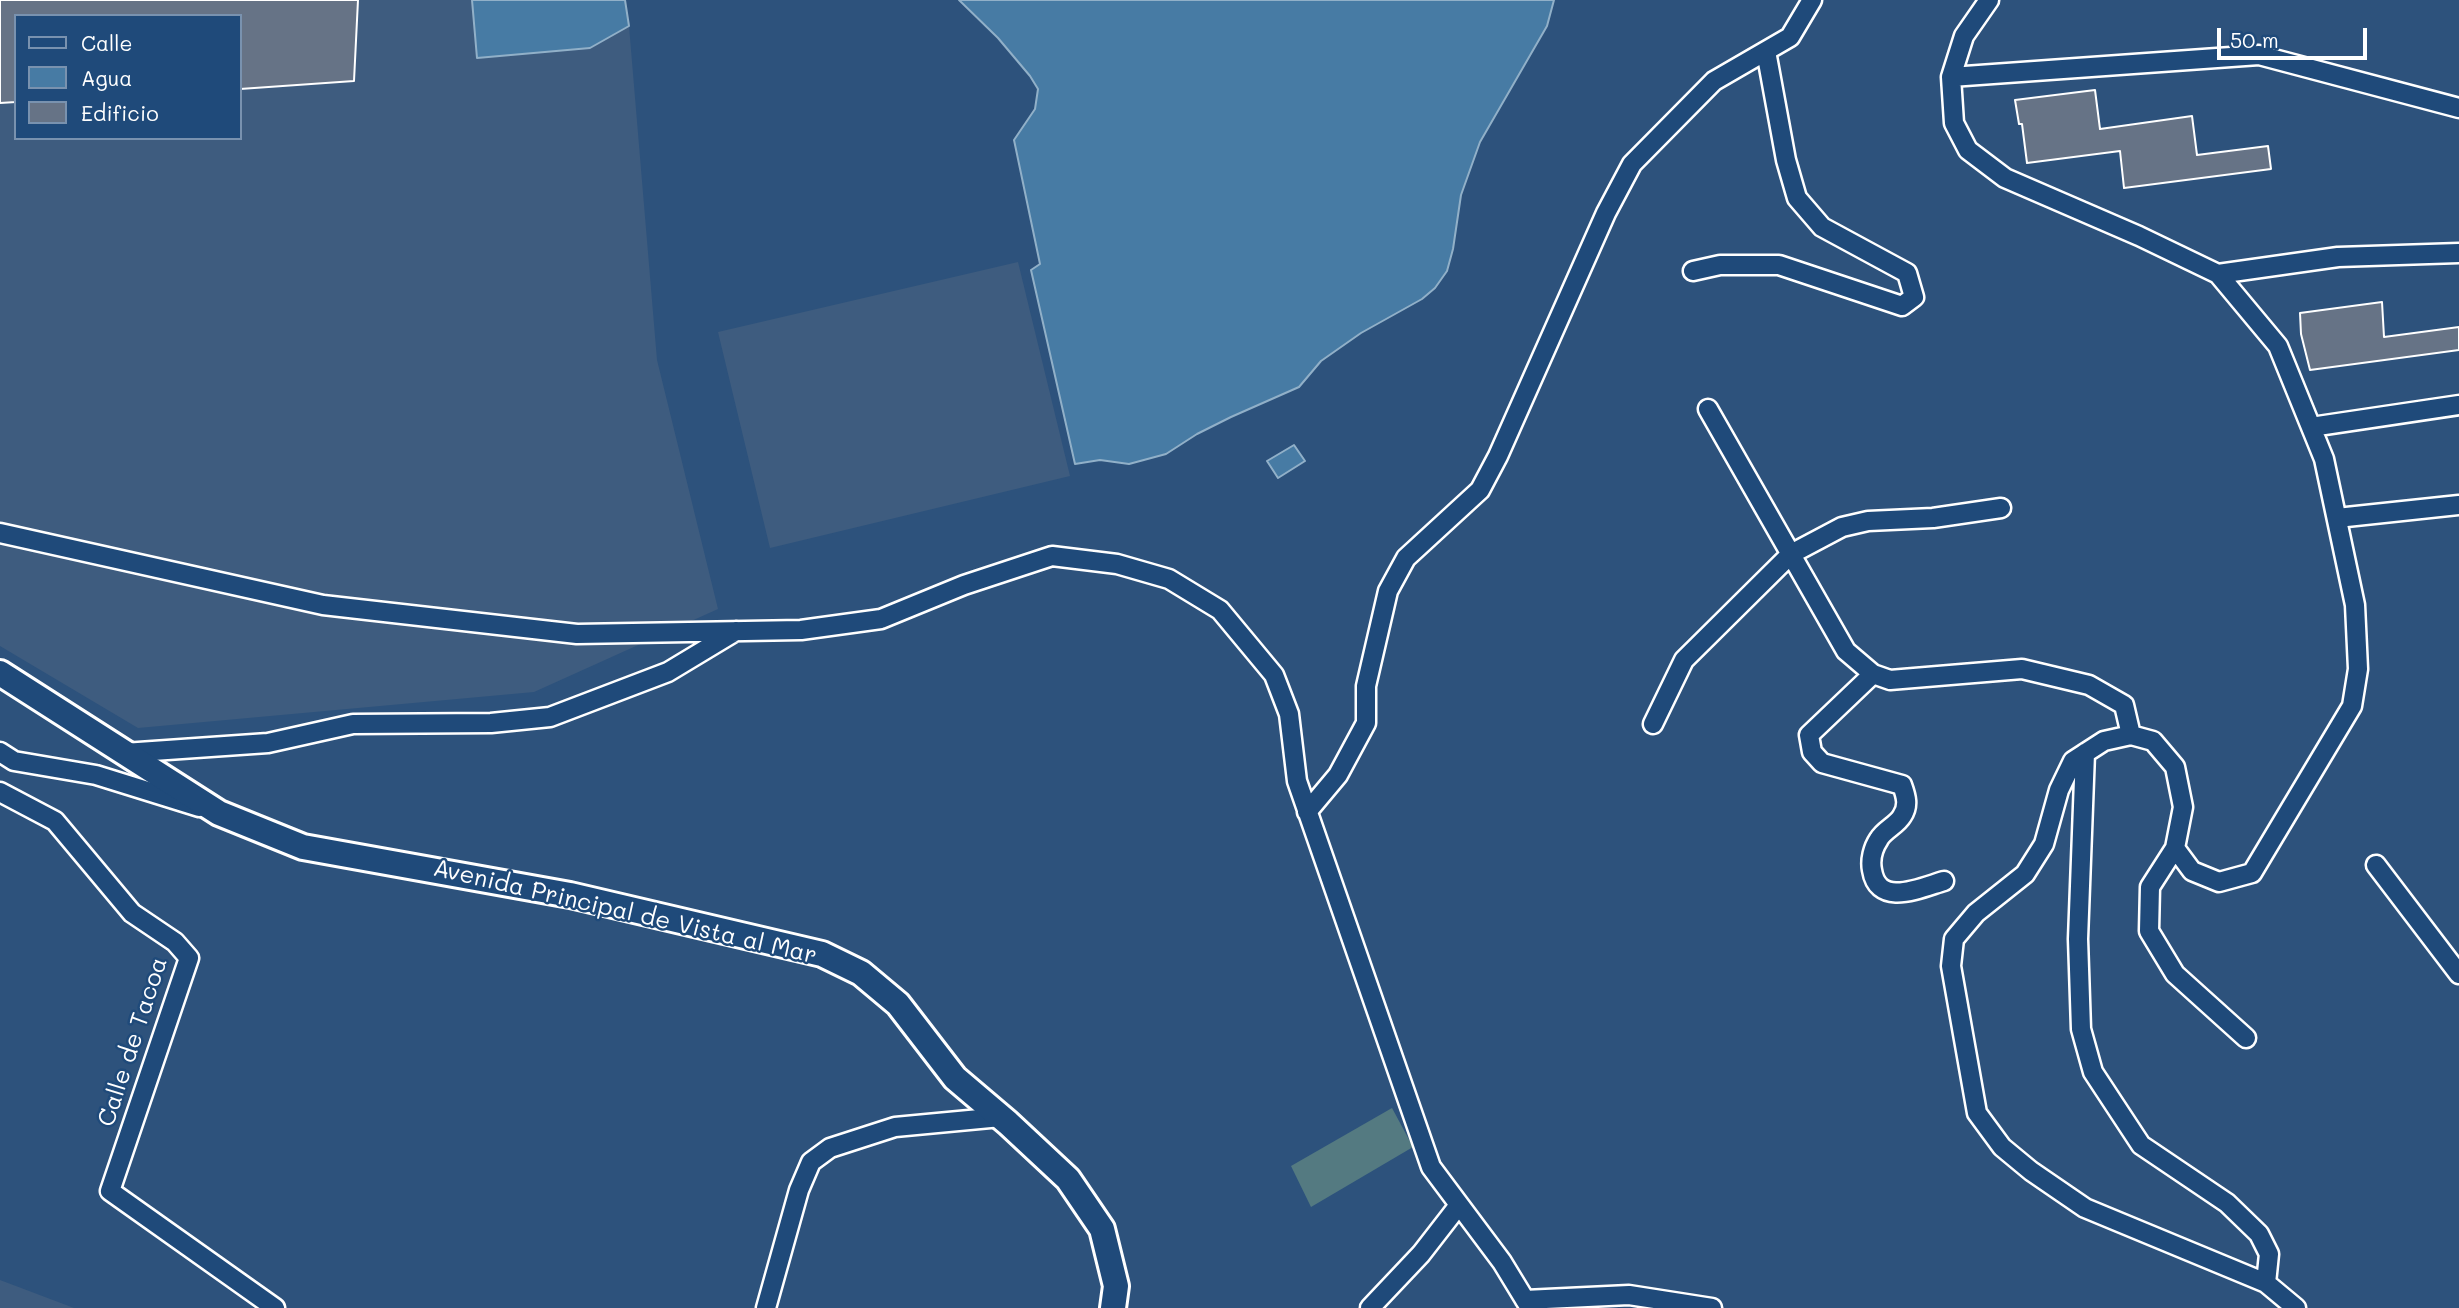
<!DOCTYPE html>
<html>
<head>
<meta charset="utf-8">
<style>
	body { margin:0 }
	#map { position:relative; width:2459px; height:1308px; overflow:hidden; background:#2d527c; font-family:Mali,sans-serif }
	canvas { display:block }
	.legend { position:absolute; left:14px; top:14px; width:228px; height:126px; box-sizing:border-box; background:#1f4a7a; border:2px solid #7992af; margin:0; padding:9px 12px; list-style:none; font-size:21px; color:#fff }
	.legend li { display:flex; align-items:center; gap:14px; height:35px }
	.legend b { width:35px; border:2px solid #7992af }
	.scale { position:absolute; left:2217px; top:28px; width:150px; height:32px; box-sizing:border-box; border:4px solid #fff; border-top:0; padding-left:9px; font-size:21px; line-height:24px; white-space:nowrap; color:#fff; -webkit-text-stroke:5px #1f4a7a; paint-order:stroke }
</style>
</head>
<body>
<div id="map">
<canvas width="2459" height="1308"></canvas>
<ul class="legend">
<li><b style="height:9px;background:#1f4a7a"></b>Calle</li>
<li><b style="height:19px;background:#477ba4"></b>Agua</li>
<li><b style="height:19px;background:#667386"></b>Edificio</li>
</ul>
<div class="scale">50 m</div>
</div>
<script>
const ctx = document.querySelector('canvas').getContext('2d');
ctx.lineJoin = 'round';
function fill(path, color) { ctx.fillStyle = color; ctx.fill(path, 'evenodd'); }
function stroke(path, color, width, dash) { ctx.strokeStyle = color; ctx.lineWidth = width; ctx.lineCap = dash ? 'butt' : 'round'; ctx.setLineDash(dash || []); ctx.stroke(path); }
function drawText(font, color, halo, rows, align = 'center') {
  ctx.font = font + ' Mali,sans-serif'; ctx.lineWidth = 5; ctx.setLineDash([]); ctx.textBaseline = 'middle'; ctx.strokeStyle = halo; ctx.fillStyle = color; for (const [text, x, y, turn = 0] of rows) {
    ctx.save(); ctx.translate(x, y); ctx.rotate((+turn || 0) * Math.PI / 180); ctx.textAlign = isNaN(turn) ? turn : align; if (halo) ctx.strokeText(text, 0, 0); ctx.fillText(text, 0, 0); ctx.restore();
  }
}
fill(new Path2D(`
	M 0,0 L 472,0 L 477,58 L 590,48 L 629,26 L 657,360 L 718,609 L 534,692 L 138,728 L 0,646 ZM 16,16 L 240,16 L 240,138 L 16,138 Z
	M 1018,262 L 1070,476 L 770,548 L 718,332 Z
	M 0,1280 L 74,1308 L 0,1308 Z`), '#3e5c7f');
fill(new Path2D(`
	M 1392,1108 L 1413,1147 L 1311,1207 L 1291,1166 Z`), '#547a81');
const water = new Path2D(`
	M 472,0 L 625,0 L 629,26 L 590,48 L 477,58 Z
	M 959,0 L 1554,0 L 1547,26 L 1480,142 L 1461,195 L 1453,249 L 1447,271 L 1435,288 L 1422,299 L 1361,333 L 1321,361 L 1299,387 L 1231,417 L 1197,434 L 1166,454 L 1129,464 L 1100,460 L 1075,464 L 1031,270 L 1040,264 L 1014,140 L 1035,109 L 1038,89 L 1030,76 L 998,38 Z
	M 1294,445 L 1305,461 L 1278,478 L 1267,461 Z`);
fill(water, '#477ba4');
stroke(water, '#91b0c8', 2);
const building = new Path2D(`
	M 0,0 L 358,0 L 354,81 L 240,89 L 240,16 L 16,16 L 16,102 L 0,103 Z
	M 2095,90 L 2100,129 L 2192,116 L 2197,155 L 2268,146 L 2271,169 L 2124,188 L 2120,151 L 2027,163 L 2022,124 L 2019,124 L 2015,100 Z
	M 2382,302 L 2384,337 L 2459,327 L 2459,350 L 2310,370 L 2301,334 L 2300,313 Z`);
fill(building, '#667386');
stroke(building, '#fff', 2);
const street = new Path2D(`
	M 1989,0 L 1964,36 L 1951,77 L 1954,123 L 1968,150 L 2005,178 L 2139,236 L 2218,274 L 2278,346 L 2324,459 L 2355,605 L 2358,669 L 2352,706 L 2252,873 L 2219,882 L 2192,871 L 2175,848
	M 1951,77 L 2259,55 L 2459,108
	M 1693,271 L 1720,265 L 1779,265 L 1902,306 L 1914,297 L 1907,273 L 1822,227 L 1797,198 L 1786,160 L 1766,51
	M 2218,274 L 2338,257 L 2459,253
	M 1708,409 L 1846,651 L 1873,674 L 1890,680 L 2022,669 L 2089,685 L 2124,705 L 2131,735
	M 2311,427 L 2459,405
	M 2337,518 L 2459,505
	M 0,533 L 323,605 L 577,634 L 801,630 L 881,619 L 964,585 L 1052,556 L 1117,564 L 1169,579 L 1220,610 L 1274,675 L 1289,714 L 1297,781 L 1431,1167 L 1502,1262 L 1530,1308
	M 1873,674 L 1809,735 L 1812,752 L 1822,763 L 1902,785 C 1906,796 1909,806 1902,816 C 1897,825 1884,830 1879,839 C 1873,848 1870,860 1872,870 C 1878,908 1920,888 1944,881
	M 1653,724 L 1684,660 L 1791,554 L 1842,527 L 1868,521 L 1933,518 L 2001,508
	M 0,752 L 14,761 L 96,775 L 199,807
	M 124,753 L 268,743 L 353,724 L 491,723 L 550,717 L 668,672 L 736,631
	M 2085,753 L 2078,939 L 2081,1029 L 2093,1072 L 2141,1145 L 2227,1203 L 2259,1234 L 2269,1254 L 2266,1283
	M 0,792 L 55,821 L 132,913 L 175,942 L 189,958 L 110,1191 L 275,1308
	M 1307,812 L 1338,775 L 1366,723 L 1366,686 L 1388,591 L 1406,558 L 1480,490 L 1498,456 L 1606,213 L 1632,164 L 1714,81 L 1790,37 L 1812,0
	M 2376,865 L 2459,974
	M 2246,1038 L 2175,974 L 2149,931 L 2150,887 L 2175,848 L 2183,807 L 2175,767 L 2153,741 L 2131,735 L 2104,741 L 2073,761 L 2059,790 L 2044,844 L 2025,874 L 1976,913 L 1954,939 L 1951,966 L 1977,1113 L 2002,1147 L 2031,1171 L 2085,1208 L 2266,1283 L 2296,1308
	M 1525,1300 L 1629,1295 L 1712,1308
	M 766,1308 L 799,1190 L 811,1162 L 830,1148 L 895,1127 L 1001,1117
	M 1370,1308 L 1421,1254 L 1459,1205`);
const secondary = new Path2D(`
	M 0,673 L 219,813 L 303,847 L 570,895 L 822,954 L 861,973 L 898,1004 L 955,1078 L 1008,1123 L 1068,1179 L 1102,1229 L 1116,1286 L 1113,1308`);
stroke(street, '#fff', 23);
stroke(secondary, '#fff', 30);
stroke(street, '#1f4a7a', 18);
stroke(secondary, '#1f4a7a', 24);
drawText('24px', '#fff', '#1f4a7a', [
	["Avenida Principal de Vista al Mar",625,912,13],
	["Calle de Tacoa",133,1042,-72]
]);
</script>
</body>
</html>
